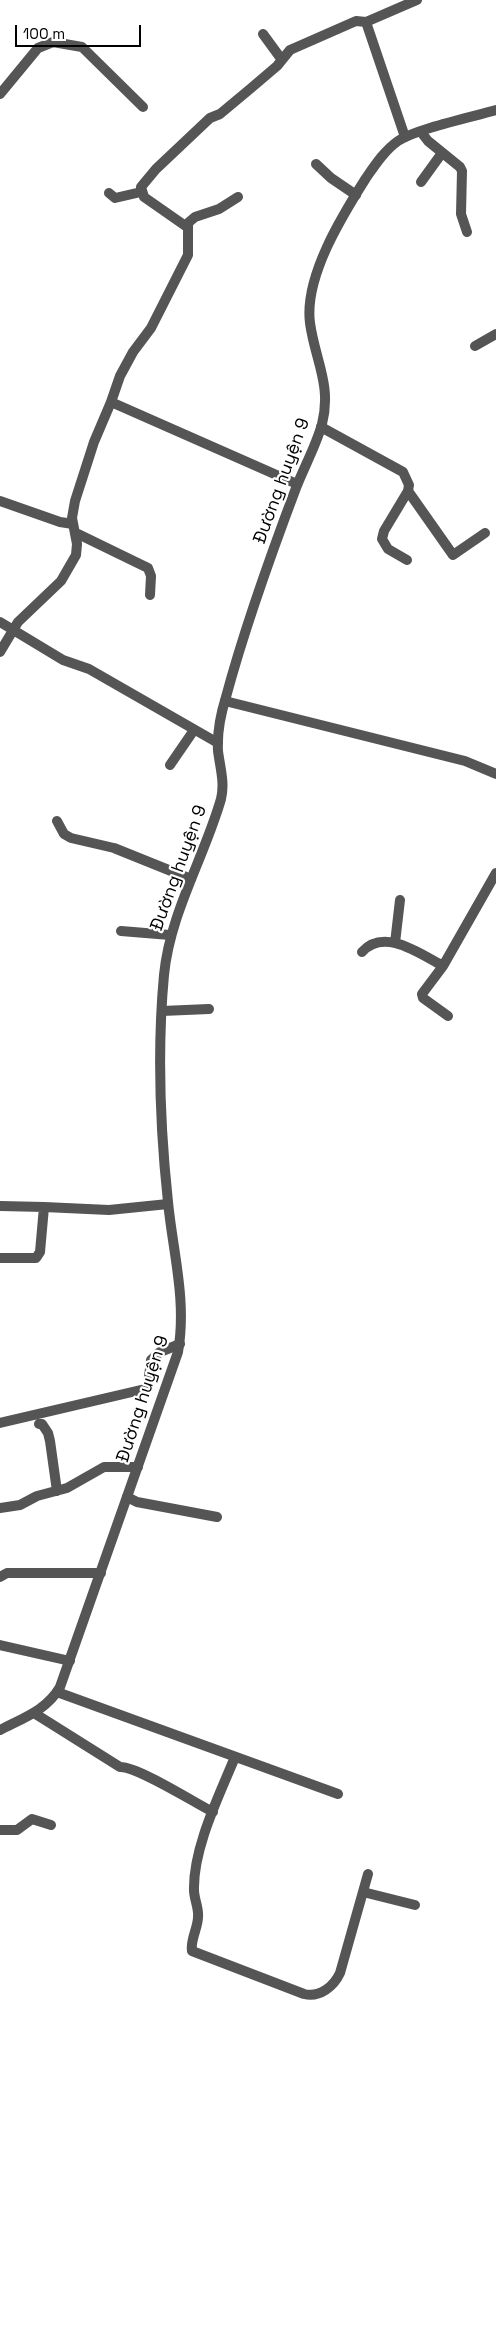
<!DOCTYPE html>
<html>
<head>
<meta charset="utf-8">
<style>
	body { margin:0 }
	#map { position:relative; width:496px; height:2340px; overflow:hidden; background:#fff; font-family:"Space Grotesk",sans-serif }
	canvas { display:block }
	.scale { position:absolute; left:15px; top:25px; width:126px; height:22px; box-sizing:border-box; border:2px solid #000; border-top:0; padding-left:6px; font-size:15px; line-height:18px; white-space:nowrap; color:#000; -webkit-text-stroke:4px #fff; paint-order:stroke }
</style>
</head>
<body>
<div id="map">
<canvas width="496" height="2340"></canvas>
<div class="scale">100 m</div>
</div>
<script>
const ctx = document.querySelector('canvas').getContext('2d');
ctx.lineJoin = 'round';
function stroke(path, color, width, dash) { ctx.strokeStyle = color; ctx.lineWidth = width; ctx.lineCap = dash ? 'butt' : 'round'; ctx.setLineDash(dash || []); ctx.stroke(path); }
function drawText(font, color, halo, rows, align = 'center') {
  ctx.font = font + ' "Space Grotesk",sans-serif'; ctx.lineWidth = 4.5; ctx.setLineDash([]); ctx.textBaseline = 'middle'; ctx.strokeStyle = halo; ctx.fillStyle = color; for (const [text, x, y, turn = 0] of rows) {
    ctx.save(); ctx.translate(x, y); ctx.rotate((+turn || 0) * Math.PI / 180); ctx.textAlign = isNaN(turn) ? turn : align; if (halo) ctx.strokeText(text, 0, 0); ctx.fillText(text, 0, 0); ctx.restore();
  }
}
stroke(new Path2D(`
	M 366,22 L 417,0
	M 263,34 L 282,60
	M 0,94 L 38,48 L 53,42 L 82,47 L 143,107
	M 421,132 L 428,141 L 460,167 L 462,171 L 461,214 L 467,232
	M 316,164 L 331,178 L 356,195
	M 421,182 L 442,153
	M 109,193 L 115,198 L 141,192
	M 187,227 L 144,197 L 141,187 L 156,169 L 210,118 L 220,114 L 250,89 L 277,66 L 290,50 L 356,21 L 366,22 L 405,137
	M 475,346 L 496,334
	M 111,402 L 120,376 L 133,352 L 151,328 L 188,255 L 188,223 L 195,217 L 219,209 L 238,197
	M 321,427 L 403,472 L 409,485 L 408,491 L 384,531 L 382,539 L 388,549 L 407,560
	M 408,491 L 453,555 L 485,533
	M 0,501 L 60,522 L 73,524
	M 76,533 L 148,568 L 151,576 L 150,595
	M 0,622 L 63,660 L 89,669 L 218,743
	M 0,652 L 18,622 L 61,581 L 76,555 L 77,544 L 72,518 L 75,501 L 94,442 L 111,402 L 297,484
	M 225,701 L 465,761 L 496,774
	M 170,765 L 194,730
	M 57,821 L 64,834 L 71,838 L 114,848 L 191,879
	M 121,931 L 170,935
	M 395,943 L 400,900
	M 362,952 C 384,927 420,954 443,966
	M 162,1011 L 209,1009
	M 448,1016 L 423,998 L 422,994 L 443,966 L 496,873
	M 0,1206 L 44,1207
	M 0,1258 L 36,1258 L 40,1252 L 44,1207 L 109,1210 L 168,1204
	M 0,1423 L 145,1389 L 148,1385 L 151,1360 L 160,1352 L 180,1344
	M 39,1424 L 42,1424 L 48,1433 L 50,1441 L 57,1491
	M 127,1497 L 137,1502 L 217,1517
	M 0,1508 L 20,1505 L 37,1496 L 67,1488 L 104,1467 L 138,1467
	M 0,1577 L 7,1573 L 101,1573
	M 0,1645 L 70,1661
	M 57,1692 L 338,1794
	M 34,1713 L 120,1767 C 137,1766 195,1803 213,1812
	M 235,1757 C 219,1796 193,1848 194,1890 C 194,1899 199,1908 198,1917 C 198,1928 190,1940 192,1951 L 304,1994 C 320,1998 334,1986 340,1973 L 368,1874
	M 0,1830 L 17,1830 L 32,1819 L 51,1825
	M 363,1892 L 415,1905`), '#555', 10);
stroke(new Path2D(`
	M 0,1730 C 23,1718 47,1710 60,1687 L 178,1352 C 187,1301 173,1253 168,1202 C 160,1127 157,1050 164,975 C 170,913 204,858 221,799 C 225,783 220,767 218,751 C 217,734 221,713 226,697 C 245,626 270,557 296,488 C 304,467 316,446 322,424 C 332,385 315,360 310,323 C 304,277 342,216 366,178 C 375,165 385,150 398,141 C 416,129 472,117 496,110`), '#555', 10);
drawText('18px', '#000', '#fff', [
	["Đường huyện 9",282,481,-70],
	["Đường huyện 9",179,868,-70],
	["Đường huyện 9",143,1399,-72]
]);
</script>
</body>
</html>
